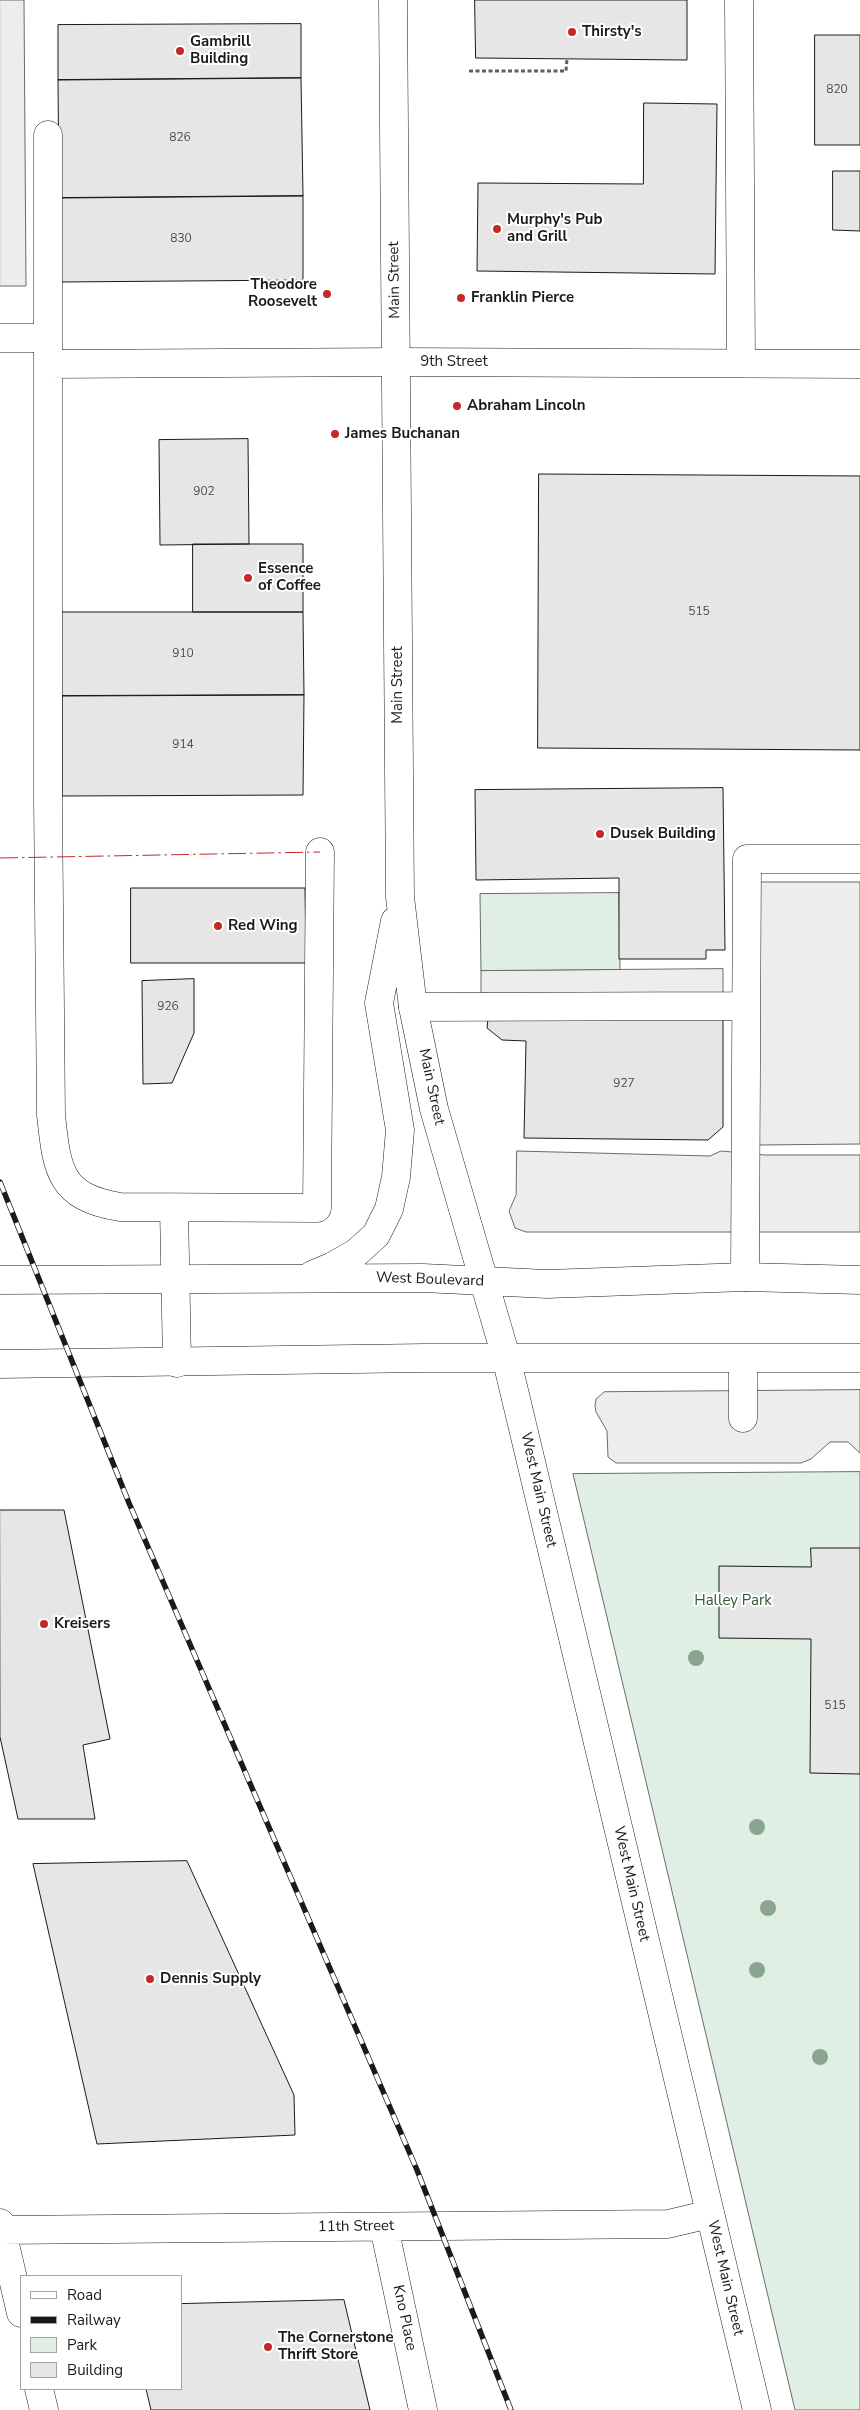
<!DOCTYPE html>
<html>
<head>
<meta charset="utf-8">
<style>
	body { margin:0 }
	#map { position:relative; width:860px; height:2410px; overflow:hidden; background:#fff; font-family:"Nunito Sans",sans-serif }
	canvas { display:block }
	.legend { position:absolute; left:20px; top:2275px; width:162px; height:115px; box-sizing:border-box; background:#fff; border:1px solid #a3a3a3; margin:0; padding:6px 9px; list-style:none; font-size:15px; color:#1a1a1a }
	.legend li { display:flex; align-items:center; gap:10px; height:25px }
	.legend b { width:25px; border:1px solid #a3a3a3 }
</style>
</head>
<body>
<div id="map">
<canvas width="860" height="2410"></canvas>
<ul class="legend">
<li><b style="height:6px;background:#fff"></b>Road</li>
<li><b style="height:6px;background:#1a1a1a"></b>Railway</li>
<li><b style="height:14px;background:#e0efe3"></b>Park</li>
<li><b style="height:14px;background:#e6e6e6"></b>Building</li>
</ul>
</div>
<script>
const ctx = document.querySelector('canvas').getContext('2d');
ctx.lineJoin = 'round';
function fill(path, color) { ctx.fillStyle = color; ctx.fill(path, 'evenodd'); }
function stroke(path, color, width, dash) { ctx.strokeStyle = color; ctx.lineWidth = width; ctx.lineCap = dash ? 'butt' : 'round'; ctx.setLineDash(dash || []); ctx.stroke(path); }
function drawText(font, color, halo, rows, align = 'center') {
  ctx.font = font + ' "Nunito Sans",sans-serif'; ctx.lineWidth = 4; ctx.setLineDash([]); ctx.textBaseline = 'middle'; ctx.strokeStyle = halo; ctx.fillStyle = color; for (const [text, x, y, turn = 0] of rows) {
    ctx.save(); ctx.translate(x, y); ctx.rotate((+turn || 0) * Math.PI / 180); ctx.textAlign = isNaN(turn) ? turn : align; if (halo) ctx.strokeText(text, 0, 0); ctx.fillText(text, 0, 0); ctx.restore();
  }
}
const green = new Path2D(`
	M 619,893 L 620,970 L 481,971 L 480,894 Z
	M 860,1472 L 860,2410 L 795,2410 L 573,1474 Z`);
fill(green, '#e0efe3');
stroke(green, '#6a6a6a', 1);
const parking = new Path2D(`
	M 0,0 L 24,0 L 26,286 L 0,286 Z
	M 759,882 L 860,882 L 860,1144 L 757,1145 Z
	M 723,969 L 723,1018 L 481,1019 L 481,971 Z
	M 517,1151 L 710,1156 L 721,1151 L 765,1155 L 860,1155 L 860,1232 L 526,1232 L 515,1228 L 509,1211 L 516,1195 Z
	M 860,1390 L 860,1453 L 848,1442 L 830,1442 L 811,1459 L 801,1463 L 616,1463 L 608,1457 L 607,1431 L 596,1412 L 595,1406 L 596,1399 L 604,1392 Z`);
fill(parking, '#ededed');
stroke(parking, '#6a6a6a', 1);
const building = new Path2D(`
	M 475,0 L 687,0 L 687,60 L 476,58 Z
	M 301,24 L 301,78 L 58,80 L 58,25 Z
	M 815,35 L 860,35 L 860,145 L 815,145 Z
	M 301,78 L 303,196 L 59,198 L 58,80 Z
	M 644,103 L 717,104 L 715,274 L 477,271 L 478,183 L 643,184 Z
	M 833,171 L 860,171 L 860,231 L 833,230 Z
	M 303,196 L 303,280 L 60,282 L 59,198 Z
	M 248,439 L 249,544 L 160,545 L 159,440 Z
	M 539,474 L 860,476 L 860,750 L 538,748 Z
	M 193,544 L 303,544 L 303,612 L 193,612 Z
	M 62,612 L 303,612 L 304,695 L 62,696 Z
	M 304,695 L 303,795 L 62,796 L 62,696 Z
	M 723,788 L 725,950 L 706,950 L 706,959 L 619,959 L 619,878 L 476,880 L 475,790 Z
	M 131,888 L 305,888 L 306,963 L 131,963 Z
	M 194,979 L 194,1033 L 172,1083 L 143,1084 L 142,981 Z
	M 723,1018 L 723,1127 L 708,1140 L 524,1138 L 526,1041 L 502,1040 L 487,1028 L 488,1019 Z
	M 0,1510 L 64,1510 L 110,1739 L 83,1745 L 95,1819 L 18,1819 L 0,1737 Z
	M 811,1548 L 860,1548 L 860,1774 L 810,1773 L 811,1639 L 719,1638 L 719,1566 L 811,1567 Z
	M 187,1861 L 294,2095 L 295,2135 L 97,2144 L 33,1864 Z
	M 344,2300 L 370,2410 L 151,2410 L 146,2389 L 181,2389 L 181,2304 Z`);
fill(building, '#e6e6e6');
stroke(building, '#1a1a1a', 1);
const minor = new Path2D(`
	M 739,0 L 741,363
	M 48,135 L 48,799 L 51,1115 C 57,1170 59,1197 120,1207 L 317,1208 L 320,852
	M 0,338 L 47,338
	M 48,364 L 398,362 L 860,364
	M 413,1007 L 745,1006
	M 174,1208 L 177,1363
	M 745,1277 L 747,859 L 860,859
	M 743,1359 L 743,1418
	M 0,2223 L 21,2313
	M 384,2227 L 423,2410
	M 0,2230 L 668,2224 L 710,2214
	M 39,2389 L 44,2410`);
const major = new Path2D(`
	M 393,0 L 400,897 L 413,1007 L 434,1109 L 506,1357 L 757,2410
	M 312,1275 L 333,1266 L 356,1253 L 376,1235 L 389,1209 L 396,1177 L 400,1130 L 379,1003 L 395,921
	M 0,1280 L 423,1278 L 547,1284 L 745,1277 L 860,1280
	M 0,1364 L 425,1358 L 860,1358`);
stroke(minor, '#1a1a1a', 29);
stroke(major, '#1a1a1a', 29);
stroke(new Path2D(`
	M 469,71 L 566,71 L 567,59`), '#5f5f5f', 3, [4, 2.5]);
stroke(minor, '#fff', 28);
stroke(major, '#fff', 28);
const rail = new Path2D(`
	M 0,1182 L 129,1503 L 417,2170 L 511,2410`);
stroke(rail, '#1a1a1a', 5.5);
stroke(rail, '#fff', 4, [11]);
stroke(new Path2D(`
	M 0,858 L 320,852`), '#c62828', 1, [18, 4, 2.5, 4]);
ctx.fillStyle = '#8aa48f';
for (const [x, y] of [
	[696,1658],
	[757,1827],
	[768,1908],
	[757,1970],
	[820,2057]
]) { ctx.beginPath(); ctx.arc(x, y, 8, 0, 2 * Math.PI); ctx.fill(); }
for (const [x, y, r, color] of [
	[572,32,5,"#c62828"],
	[180,51,5,"#c62828"],
	[497,229,5,"#c62828"],
	[327,294,5,"#c62828"],
	[461,298,5,"#c62828"],
	[457,406,5,"#c62828"],
	[335,434,5,"#c62828"],
	[248,578,5,"#c62828"],
	[600,834,5,"#c62828"],
	[218,926,5,"#c62828"],
	[44,1624,5,"#c62828"],
	[150,1979,5,"#c62828"],
	[268,2347,5,"#c62828"]
]) { const dot = new Path2D(); dot.arc(x, y, r, 0, 2 * Math.PI); ctx.fillStyle = color; ctx.fill(dot); stroke(dot, '#fff', 2); }
drawText('12px', '#4d4d4d', null, [
	["820",837,90],
	["826",180,138],
	["830",181,239],
	["902",204,492],
	["515",699,612],
	["910",183,654],
	["914",183,745],
	["926",168,1007],
	["927",624,1084],
	["515",835,1706]
]);
drawText('bold 15px', '#1a1a1a', '#fff', [
	["Thirsty's",582,32],
	["Gambrill",190,42],
	["Building",190,59],
	["Murphy's Pub",507,220],
	["and Grill",507,237],
	["Theodore",317,285,"right"],
	["Roosevelt",317,302,"right"],
	["Franklin Pierce",471,298],
	["Abraham Lincoln",467,406],
	["James Buchanan",345,434],
	["Essence",258,569],
	["of Coffee",258,586],
	["Dusek Building",610,834],
	["Red Wing",228,926],
	["Kreisers",54,1624],
	["Dennis Supply",160,1979],
	["The Cornerstone",278,2338],
	["Thrift Store",278,2355]
], 'left');
drawText('15px', '#1a1a1a', '#fff', [
	["Main Street",395,280,-91],
	["9th Street",454,362],
	["Main Street",398,685,-90],
	["Main Street",431,1087,78],
	["West Boulevard",430,1280,2],
	["West Main Street",538,1490,77],
	["West Main Street",631,1884,77],
	["11th Street",356,2227,-1],
	["West Main Street",725,2278,77],
	["Kno Place",404,2318,78]
]);
drawText('15px', '#2b5a34', '#fff', [
	["Halley Park",733,1601]
]);
</script>
</body>
</html>
